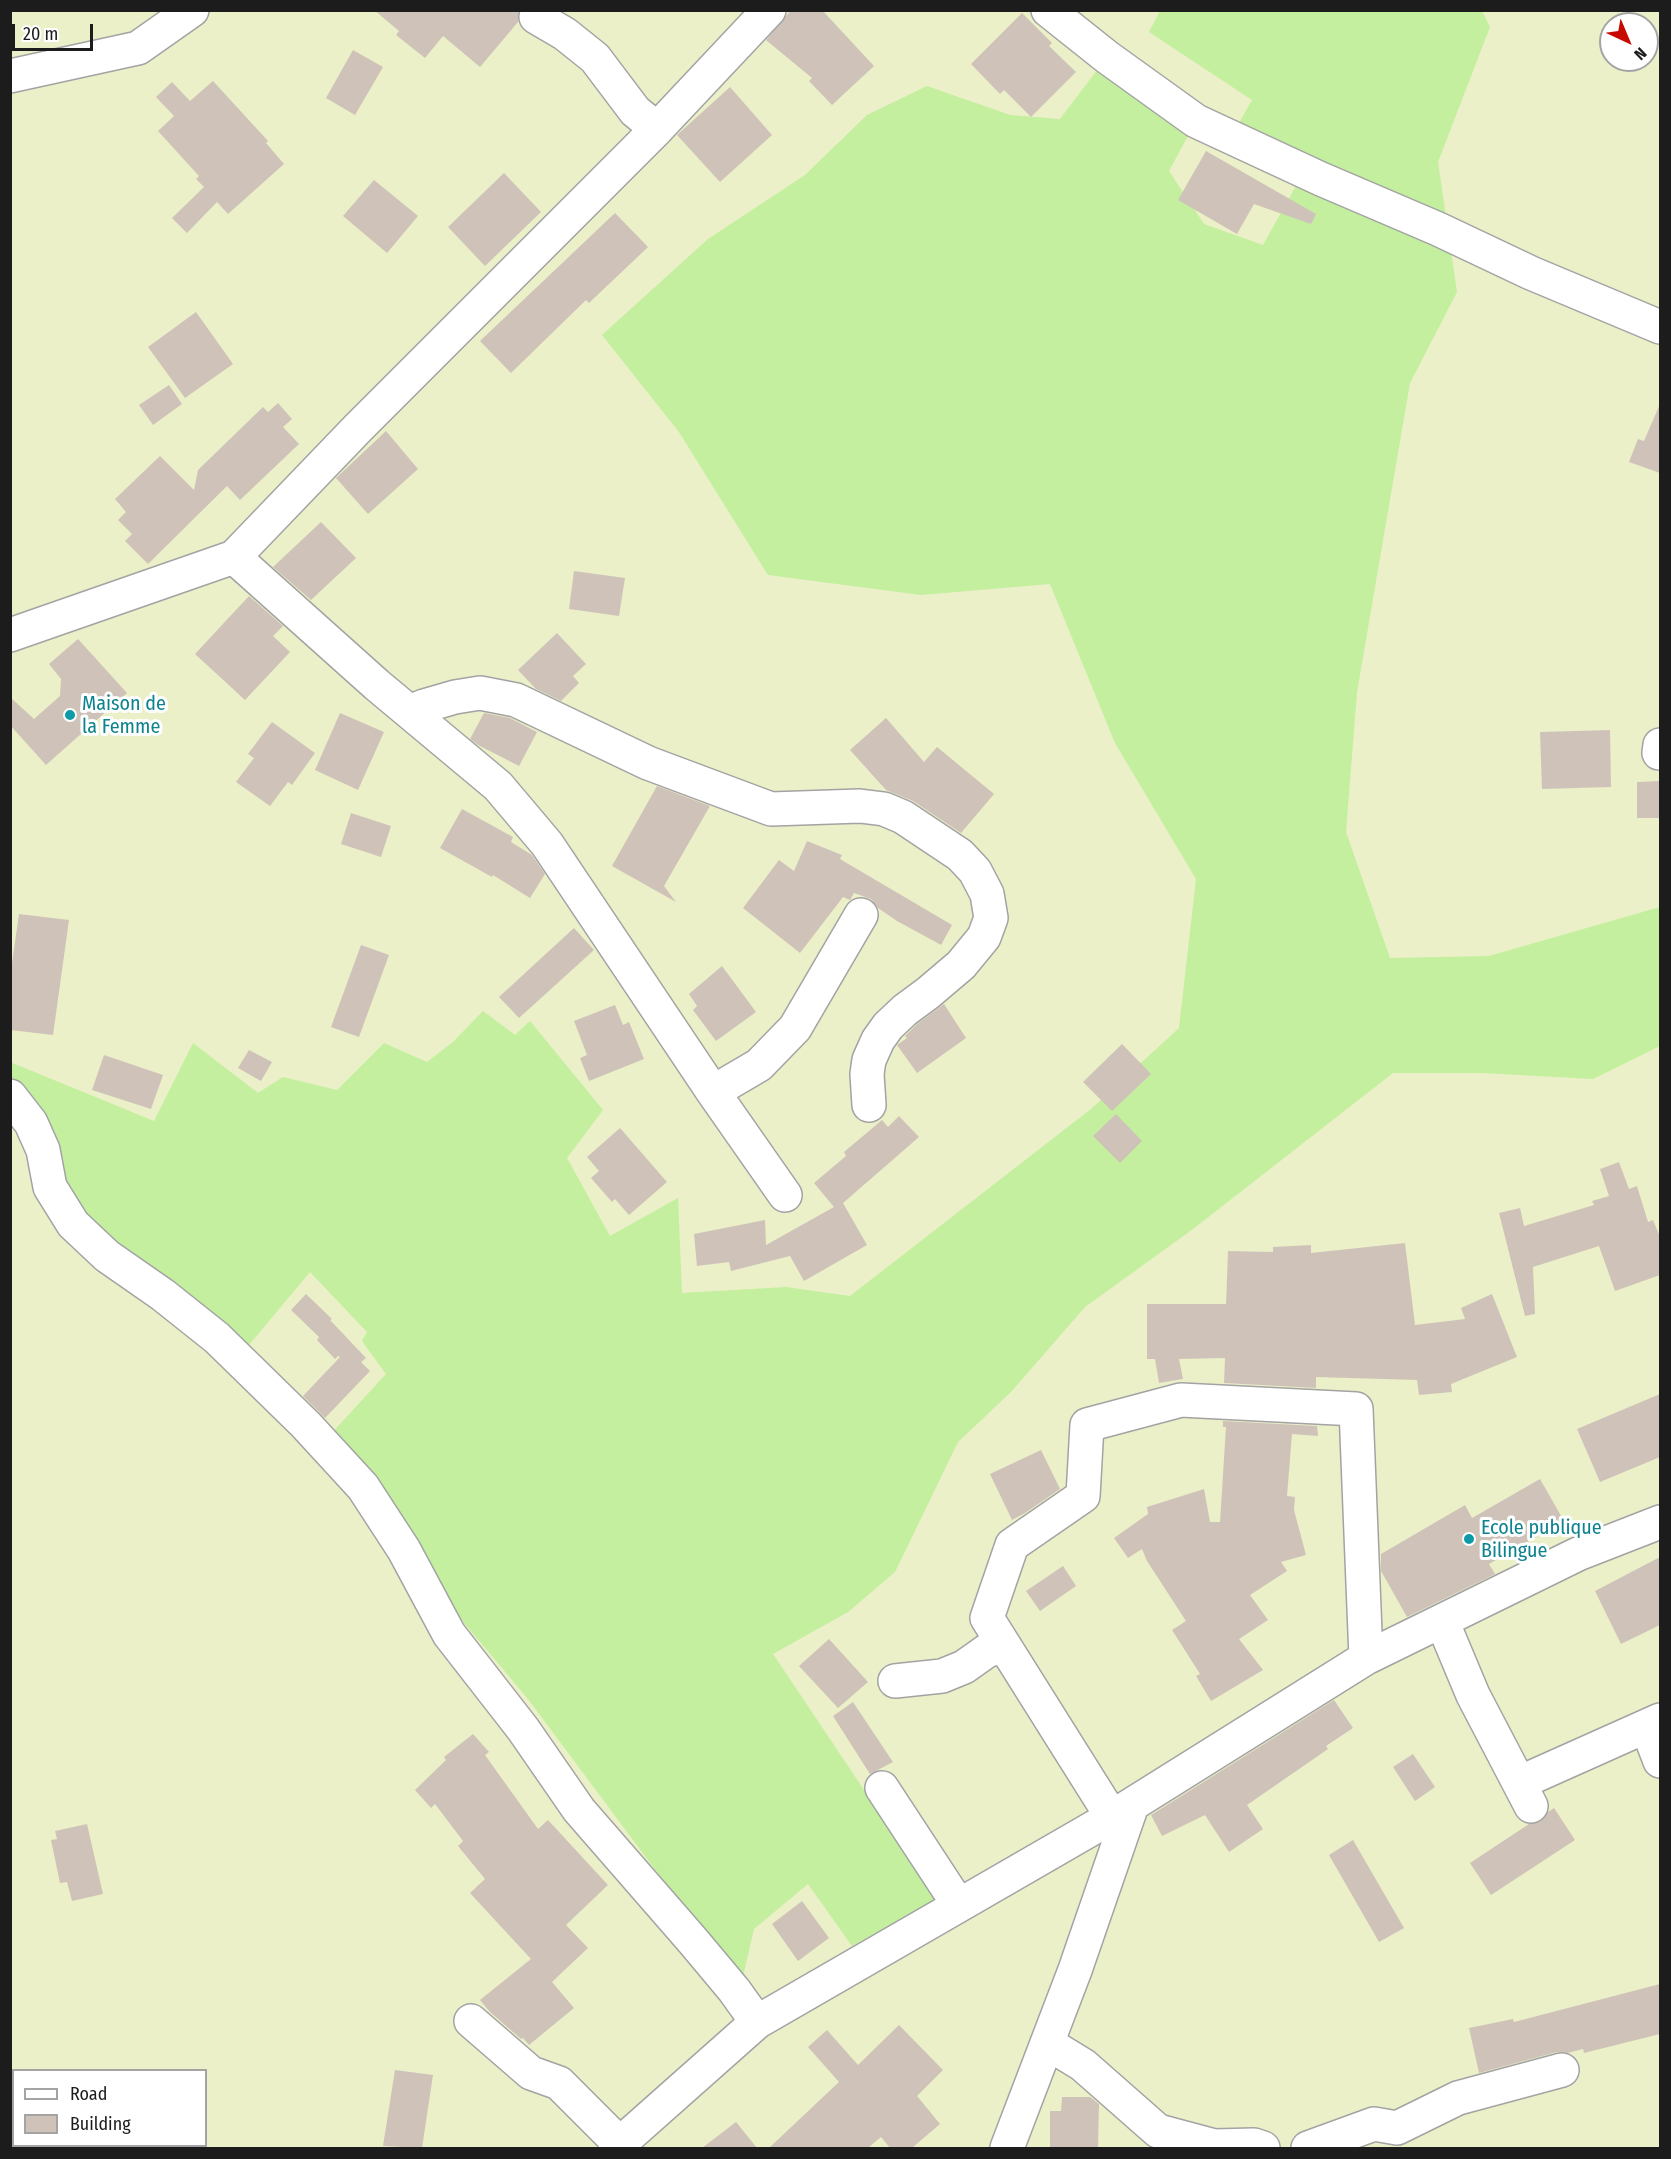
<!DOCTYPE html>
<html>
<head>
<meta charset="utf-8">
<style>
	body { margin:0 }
	#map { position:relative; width:1671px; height:2159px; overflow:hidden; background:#efeae0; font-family:"Fira Sans Condensed",sans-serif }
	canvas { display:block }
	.frame { position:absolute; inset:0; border:12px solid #1c1c1c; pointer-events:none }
	.legend { position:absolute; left:12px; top:2069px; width:195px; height:78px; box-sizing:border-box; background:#fff; border:2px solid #a4a4a4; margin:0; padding:8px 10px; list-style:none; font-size:18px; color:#1c1c1c }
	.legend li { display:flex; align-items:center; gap:12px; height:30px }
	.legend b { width:30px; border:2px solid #a4a4a4 }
	.north { position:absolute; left:1599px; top:12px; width:60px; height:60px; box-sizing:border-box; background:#fff; border:2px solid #a4a4a4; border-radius:50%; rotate:136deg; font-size:16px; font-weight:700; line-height:24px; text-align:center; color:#1c1c1c }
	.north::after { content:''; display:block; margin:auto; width:21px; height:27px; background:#c70900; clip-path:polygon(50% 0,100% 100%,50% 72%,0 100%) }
	.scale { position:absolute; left:12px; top:24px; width:81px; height:27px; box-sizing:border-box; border:3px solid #1c1c1c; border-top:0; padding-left:8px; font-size:18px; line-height:21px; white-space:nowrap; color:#1c1c1c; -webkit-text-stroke:4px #fff; paint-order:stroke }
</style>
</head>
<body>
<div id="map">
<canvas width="1671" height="2159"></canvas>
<div class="frame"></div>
<ul class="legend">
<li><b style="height:8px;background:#fff"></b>Road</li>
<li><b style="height:16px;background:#cfc3b9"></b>Building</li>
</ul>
<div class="north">N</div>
<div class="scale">20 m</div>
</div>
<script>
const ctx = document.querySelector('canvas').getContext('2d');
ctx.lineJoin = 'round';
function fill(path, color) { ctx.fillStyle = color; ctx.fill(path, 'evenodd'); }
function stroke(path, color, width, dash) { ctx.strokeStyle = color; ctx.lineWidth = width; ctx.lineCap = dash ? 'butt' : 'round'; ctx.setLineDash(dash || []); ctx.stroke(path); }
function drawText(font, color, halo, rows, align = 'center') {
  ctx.font = font + ' "Fira Sans Condensed",sans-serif'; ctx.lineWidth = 6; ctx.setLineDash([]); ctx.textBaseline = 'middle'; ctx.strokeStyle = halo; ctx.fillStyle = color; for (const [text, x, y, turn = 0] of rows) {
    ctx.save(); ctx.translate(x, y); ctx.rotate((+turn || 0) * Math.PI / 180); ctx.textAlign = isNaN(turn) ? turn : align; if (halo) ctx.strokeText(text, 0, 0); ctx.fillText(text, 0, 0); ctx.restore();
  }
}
fill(new Path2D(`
	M 11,11 L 1660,11 L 1660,2148 L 11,2148 ZM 1611,24 L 1647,24 L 1647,60 L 1611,60 ZM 14,2070 L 206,2070 L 206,2146 L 14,2146 Z`), '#ebf0c8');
fill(new Path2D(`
	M 1160,11 L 1482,11 L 1490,27 L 1438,162 L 1457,292 L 1410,383 L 1357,692 L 1346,832 L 1390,958 L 1489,956 L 1660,907 L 1660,1046 L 1593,1079 L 1483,1073 L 1393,1073 L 1193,1229 L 1085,1307 L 1011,1392 L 958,1442 L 895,1572 L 848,1612 L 773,1654 L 937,1899 L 852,1946 L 808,1884 L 754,1929 L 741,1985 L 528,1699 L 465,1624 L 329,1436 L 386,1374 L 362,1341 L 367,1332 L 310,1272 L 243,1352 L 91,1231 L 11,1090 L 10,1062 L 154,1121 L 193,1043 L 258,1093 L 283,1077 L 337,1090 L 384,1043 L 427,1062 L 453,1042 L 483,1011 L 515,1035 L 530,1021 L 603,1110 L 567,1158 L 610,1236 L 678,1198 L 682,1293 L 786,1287 L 850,1296 L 1091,1109 L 1179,1028 L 1196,879 L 1115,743 L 1050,584 L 921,595 L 768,575 L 679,432 L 602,335 L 708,239 L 805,175 L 867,115 L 927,86 L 1010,115 L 1060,119 L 1107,57 L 1196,121 L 1169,171 L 1204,224 L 1263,245 L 1301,177 L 1235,130 L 1252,100 L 1149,32 Z`), '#c3ef9f');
fill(new Path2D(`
	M 374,10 L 519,10 L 518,22 L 480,67 L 443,36 L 425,58 L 396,35 L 399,31 Z
	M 791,10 L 822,10 L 874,66 L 832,105 L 809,81 L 812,78 L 766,40 Z
	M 1022,13 L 1052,43 L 1049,46 L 1076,72 L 1031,117 L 1004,90 L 1000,94 L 971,64 Z
	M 353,50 L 383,67 L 355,115 L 326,98 Z
	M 213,81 L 268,141 L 266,143 L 284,164 L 228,214 L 217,202 L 187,233 L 172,218 L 204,187 L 196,179 L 199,176 L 158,131 L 174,116 L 156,97 L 172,82 L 190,101 Z
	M 730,87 L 772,135 L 720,182 L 677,135 Z
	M 1206,151 L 1316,214 L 1311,224 L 1254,204 L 1237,234 L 1178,200 Z
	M 504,173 L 541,212 L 485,266 L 448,227 Z
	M 374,180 L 418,216 L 387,253 L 343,216 Z
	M 615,213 L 648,247 L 589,303 L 586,300 L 511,373 L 480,341 Z
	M 196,312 L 233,364 L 185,398 L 148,347 Z
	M 169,385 L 182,404 L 153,425 L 139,405 Z
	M 278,403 L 292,419 L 283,427 L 299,444 L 240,500 L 227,486 L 148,564 L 125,541 L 132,534 L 118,520 L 126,512 L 115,499 L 160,456 L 194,490 L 198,470 L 263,407 L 268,412 Z
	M 1660,404 L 1660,473 L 1629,462 L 1638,439 L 1644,441 Z
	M 386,431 L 418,469 L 368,514 L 336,478 Z
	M 321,522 L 356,558 L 311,600 L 273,567 Z
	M 574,571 L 625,578 L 619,616 L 569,609 Z
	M 249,596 L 283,626 L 273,636 L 290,652 L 245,700 L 195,654 Z
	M 557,633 L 586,664 L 573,676 L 579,683 L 561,701 L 536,689 L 518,670 Z
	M 78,639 L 127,693 L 46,765 L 10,725 L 10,697 L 34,719 L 60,696 L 61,679 L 49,664 Z
	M 340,713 L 384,732 L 358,790 L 315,770 Z
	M 484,713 L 510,718 L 537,732 L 519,766 L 478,745 L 470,739 Z
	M 886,718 L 924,762 L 937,747 L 994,794 L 961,833 L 913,801 L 886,790 L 850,750 Z
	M 272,722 L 315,753 L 292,785 L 288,782 L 270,806 L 236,782 L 254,758 L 248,754 Z
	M 1610,730 L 1611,787 L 1542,789 L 1540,732 Z
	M 1660,781 L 1660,818 L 1637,818 L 1637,782 Z
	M 657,786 L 710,806 L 664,886 L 676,902 L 612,866 Z
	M 462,809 L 513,837 L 511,842 L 532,855 L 545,874 L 530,898 L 493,875 L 492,877 L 440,848 Z
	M 351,813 L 391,826 L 381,857 L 341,844 Z
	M 807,841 L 842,855 L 840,859 L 952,925 L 941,945 L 897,921 L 878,908 L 871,899 L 854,893 L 850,900 L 843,897 L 800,953 L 743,908 L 779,860 L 794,871 Z
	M 19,914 L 69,920 L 53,1035 L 10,1030 L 10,977 Z
	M 574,928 L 594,950 L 519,1018 L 499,997 Z
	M 361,945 L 389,955 L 359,1037 L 331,1027 Z
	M 722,966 L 756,1012 L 716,1041 L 693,1010 L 697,1006 L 689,994 Z
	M 944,1004 L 966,1038 L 917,1073 L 897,1045 L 907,1038 L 905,1036 L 917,1024 Z
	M 615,1005 L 623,1025 L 629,1022 L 644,1059 L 589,1081 L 580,1058 L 587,1055 L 574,1021 Z
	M 1122,1044 L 1151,1074 L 1112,1111 L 1083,1082 Z
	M 249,1050 L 272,1062 L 261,1081 L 238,1068 Z
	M 104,1055 L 163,1075 L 151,1109 L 92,1090 Z
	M 1116,1114 L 1142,1141 L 1120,1163 L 1093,1136 Z
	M 899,1116 L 919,1137 L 843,1203 L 867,1245 L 804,1281 L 790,1256 L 731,1271 L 729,1262 L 697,1266 L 694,1234 L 765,1220 L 766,1245 L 834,1207 L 814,1183 L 846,1156 L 844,1152 L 882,1120 L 888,1127 Z
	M 620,1128 L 667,1182 L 629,1215 L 615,1199 L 612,1202 L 591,1178 L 599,1171 L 587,1157 Z
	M 1619,1162 L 1629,1189 L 1637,1186 L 1648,1222 L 1653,1220 L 1660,1237 L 1660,1275 L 1615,1291 L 1599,1246 L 1533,1267 L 1535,1314 L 1525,1316 L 1499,1213 L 1520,1208 L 1524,1226 L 1594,1205 L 1592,1201 L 1609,1196 L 1600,1169 Z
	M 1405,1243 L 1415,1325 L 1465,1319 L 1461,1308 L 1492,1294 L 1517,1357 L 1451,1384 L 1452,1392 L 1419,1395 L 1417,1380 L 1316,1377 L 1316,1388 L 1224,1383 L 1225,1358 L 1179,1359 L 1183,1379 L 1159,1383 L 1155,1359 L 1147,1359 L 1147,1304 L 1226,1304 L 1228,1251 L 1273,1252 L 1273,1247 L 1311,1245 L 1311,1253 Z
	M 306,1294 L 332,1319 L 330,1320 L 366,1358 L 361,1362 L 370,1371 L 325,1418 L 303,1396 L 340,1357 L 338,1356 L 335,1359 L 317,1340 L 319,1337 L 291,1310 Z
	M 1660,1394 L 1660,1457 L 1600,1482 L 1577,1429 Z
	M 1223,1421 L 1317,1426 L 1318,1436 L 1292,1434 L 1287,1496 L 1295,1497 L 1294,1510 L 1306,1555 L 1281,1562 L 1287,1571 L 1250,1595 L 1268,1620 L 1239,1639 L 1263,1670 L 1211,1701 L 1196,1676 L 1200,1674 L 1172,1630 L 1186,1621 L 1147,1561 L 1142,1549 L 1128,1558 L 1114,1538 L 1148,1514 L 1147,1507 L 1204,1489 L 1210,1522 L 1220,1522 L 1226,1427 L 1223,1427 Z
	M 1041,1450 L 1060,1489 L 1025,1513 L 1012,1520 L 990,1474 Z
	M 1540,1479 L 1564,1521 L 1489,1564 L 1495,1574 L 1407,1617 L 1381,1571 L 1381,1554 L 1465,1505 L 1472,1518 Z
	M 1660,1557 L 1660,1625 L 1621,1644 L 1595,1591 Z
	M 1063,1566 L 1076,1586 L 1040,1611 L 1026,1591 Z
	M 829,1639 L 868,1682 L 838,1708 L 799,1666 Z
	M 1334,1700 L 1353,1728 L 1326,1746 L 1328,1749 L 1247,1805 L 1263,1829 L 1229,1852 L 1205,1815 L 1162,1836 L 1151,1815 Z
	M 853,1702 L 893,1762 L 870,1774 L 833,1716 Z
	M 473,1734 L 489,1752 L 485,1755 L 538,1829 L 548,1820 L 608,1885 L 566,1925 L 588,1948 L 552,1982 L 574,2008 L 529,2045 L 523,2038 L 521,2039 L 490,2012 L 480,2000 L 531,1959 L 470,1893 L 485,1879 L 458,1846 L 463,1841 L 435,1804 L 431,1808 L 415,1790 L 446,1760 L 444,1757 Z
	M 1413,1754 L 1435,1787 L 1415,1801 L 1393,1767 Z
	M 1554,1808 L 1575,1840 L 1491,1895 L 1470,1863 L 1529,1824 L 1540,1822 L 1548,1812 Z
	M 87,1824 L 103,1894 L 72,1901 L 67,1882 L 60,1883 L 51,1840 L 57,1839 L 55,1831 Z
	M 1353,1840 L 1404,1928 L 1379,1942 L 1329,1855 Z
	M 802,1901 L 829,1938 L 798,1961 L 772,1924 Z
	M 1660,1984 L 1660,2034 L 1584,2053 L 1583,2049 L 1568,2053 L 1557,2052 L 1479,2073 L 1469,2028 L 1513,2019 L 1514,2022 Z
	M 899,2025 L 943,2070 L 917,2096 L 940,2124 L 912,2148 L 890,2148 L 881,2137 L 868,2148 L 769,2148 L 839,2082 L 808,2047 L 827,2030 L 858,2065 Z
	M 395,2070 L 433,2075 L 422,2148 L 383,2146 Z
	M 1062,2097 L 1090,2097 L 1099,2104 L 1098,2148 L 1050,2148 L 1050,2111 L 1061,2111 Z
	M 736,2122 L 757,2148 L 702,2148 Z`), '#cfc3b9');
const minor = new Path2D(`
	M 1048,10 L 1107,57 L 1196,121 L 1321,179 L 1438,229 L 1531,273 L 1660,327
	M 536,17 L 565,34 L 595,58 L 635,111 L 657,129
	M 10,76 L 138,48 L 192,10
	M 234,557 L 377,685 L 498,786 L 547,844 L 713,1092 L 785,1195
	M 10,635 L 234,557 L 358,428 L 657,129 L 769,10
	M 410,712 L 424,706 L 455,697 L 480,693 L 516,700 L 648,763 L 771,809 L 860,806 L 884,809 L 903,817 L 960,855 L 975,871 L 987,894 L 991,918 L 984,937 L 961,965 L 928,993 L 905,1010 L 888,1026 L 878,1040 L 869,1060 L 867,1074 L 869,1105
	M 1659,753 L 1660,745
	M 713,1092 L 759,1065 L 795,1028 L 861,915
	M 10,1096 L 31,1123 L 43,1150 L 50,1187 L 73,1224 L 107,1256 L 163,1295 L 217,1338 L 306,1425 L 363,1487 L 404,1550 L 449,1634 L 523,1729 L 579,1810 L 693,1941 L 734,1990 L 757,2022
	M 1442,1621 L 1473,1695 L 1531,1806
	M 895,1681 L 942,1676 L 964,1667 L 988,1650 L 1005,1647
	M 1647,1727 L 1660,1761
	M 1519,1783 L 1660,1720
	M 882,1788 L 958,1904
	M 1112,1817 L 987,1618 L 1012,1545 L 1083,1496 L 1087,1425 L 1181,1400 L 1356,1409 L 1366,1658
	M 471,2021 L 531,2073 L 559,2083 L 620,2144
	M 1047,2043 L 1083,2065 L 1158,2131 L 1214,2146 L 1254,2145 L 1263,2148
	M 615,2148 L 757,2022 L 1112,1817 L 1366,1658 L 1578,1554 L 1660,1522
	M 1007,2148 L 1075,1970 L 1132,1805
	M 1308,2148 L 1374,2124 L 1397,2128 L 1458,2098 L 1562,2070`);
stroke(minor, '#a3a3a3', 36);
stroke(minor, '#fff', 33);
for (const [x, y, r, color] of [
	[70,715,6,"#0f9aa8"],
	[1469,1539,6,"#0f9aa8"]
]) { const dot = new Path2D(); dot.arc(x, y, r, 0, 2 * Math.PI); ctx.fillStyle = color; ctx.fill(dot); stroke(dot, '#fff', 2); }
drawText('20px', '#0d838f', '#fff', [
	["Maison de",82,704],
	["la Femme",82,727],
	["Ecole publique",1481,1528],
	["Bilingue",1481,1551]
], 'left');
</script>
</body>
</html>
